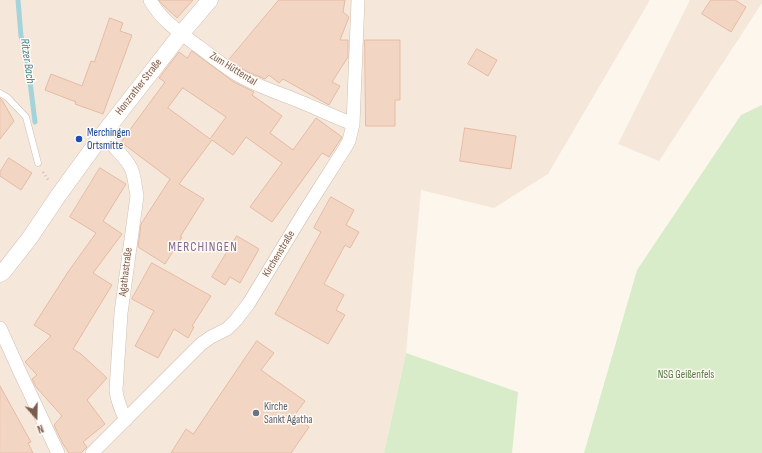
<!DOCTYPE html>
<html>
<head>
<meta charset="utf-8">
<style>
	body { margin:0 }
	#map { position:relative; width:762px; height:453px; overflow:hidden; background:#fdf6ec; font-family:"Sofia Sans Condensed",sans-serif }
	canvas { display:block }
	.north { position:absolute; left:16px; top:397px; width:40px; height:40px; -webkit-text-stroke:3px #fffaf3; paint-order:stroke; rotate:160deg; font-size:11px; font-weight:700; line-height:16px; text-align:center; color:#7a5c4d }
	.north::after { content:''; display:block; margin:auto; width:14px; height:18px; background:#7a5c4d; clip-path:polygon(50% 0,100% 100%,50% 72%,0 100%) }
</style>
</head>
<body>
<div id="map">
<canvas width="762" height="453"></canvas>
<div class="north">N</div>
</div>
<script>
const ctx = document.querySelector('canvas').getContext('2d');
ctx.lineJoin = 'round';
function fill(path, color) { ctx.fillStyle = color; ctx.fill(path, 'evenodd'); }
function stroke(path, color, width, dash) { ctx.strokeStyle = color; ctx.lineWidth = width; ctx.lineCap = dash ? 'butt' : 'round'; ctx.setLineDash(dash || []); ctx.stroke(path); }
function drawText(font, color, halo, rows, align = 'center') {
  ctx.font = font + ' "Sofia Sans Condensed",sans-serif'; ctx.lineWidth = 3; ctx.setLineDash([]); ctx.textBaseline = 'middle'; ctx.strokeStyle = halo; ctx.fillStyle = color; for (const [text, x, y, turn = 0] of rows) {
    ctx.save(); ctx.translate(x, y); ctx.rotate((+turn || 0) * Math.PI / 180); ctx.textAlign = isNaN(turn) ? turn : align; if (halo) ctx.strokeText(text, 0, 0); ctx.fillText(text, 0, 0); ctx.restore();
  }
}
fill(new Path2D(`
	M 0,0 L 650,0 L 548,174 L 494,208 L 421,190 L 406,353 L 384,453 L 0,453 Z
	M 690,0 L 762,0 L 762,3 L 659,161 L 618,144 Z`), '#f5e8da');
fill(new Path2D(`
	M 762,105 L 762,453 L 584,453 L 637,270 L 741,115 Z
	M 406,353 L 518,392 L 512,453 L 384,453 Z`), '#d8ecc9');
stroke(new Path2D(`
	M 18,0 L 21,36 L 28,65 L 35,122`), '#a5d3da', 5);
const building = new Path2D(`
	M 159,0 L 193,0 L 177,18 L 162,4 Z
	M 279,0 L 345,0 L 343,12 L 349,17 L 340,40 L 348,40 L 348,57 L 332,82 L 340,86 L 329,105 L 283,79 L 279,83 L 269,75 L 265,79 L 248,72 L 229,60 Z
	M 711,0 L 735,0 L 746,7 L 731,32 L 702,14 Z
	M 110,18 L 123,23 L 120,31 L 132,35 L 103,114 L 75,104 L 76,102 L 45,90 L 51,74 L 82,86 L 91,61 L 94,62 Z
	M 365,40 L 400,40 L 400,100 L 395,100 L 395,126 L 366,126 Z
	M 477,49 L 497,60 L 488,76 L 468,64 Z
	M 192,51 L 234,82 L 254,92 L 252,95 L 282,116 L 270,133 L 293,150 L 316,118 L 342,137 L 329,157 L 322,153 L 272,222 L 250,207 L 282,163 L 246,137 L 233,155 L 212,140 L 179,184 L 204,199 L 180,237 L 182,237 L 165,264 L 138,247 L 141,224 L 170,179 L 121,142 L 165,82 L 159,78 L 179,52 L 187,58 ZM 183,88 L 226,117 L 210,139 L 168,108 Z
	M 0,98 L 2,100 L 14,121 L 0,139 Z
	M 465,128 L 516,136 L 511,169 L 460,161 Z
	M 9,158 L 32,173 L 21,190 L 0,176 L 0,172 Z
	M 100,168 L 126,184 L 103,221 L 122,234 L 93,273 L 112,285 L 73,349 L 81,354 L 107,378 L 87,400 L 105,424 L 83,442 L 87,447 L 81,453 L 69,453 L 63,444 L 54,425 L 62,416 L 36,387 L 32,379 L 37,375 L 25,362 L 51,336 L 34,325 L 68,272 L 96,233 L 70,217 Z
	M 331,197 L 354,210 L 346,225 L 359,232 L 350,248 L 345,245 L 324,284 L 344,295 L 336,310 L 345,315 L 328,344 L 275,314 L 321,232 L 314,228 Z
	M 237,236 L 259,249 L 240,283 L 230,277 L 225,285 L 212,277 Z
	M 152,263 L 211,296 L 192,326 L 194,327 L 188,338 L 174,329 L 158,358 L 135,346 L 154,311 L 132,299 Z
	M 257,341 L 274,353 L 261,370 L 305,401 L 294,416 L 309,427 L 291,453 L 171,453 L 186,429 L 193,434 Z
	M 0,386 L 31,442 L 28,443 L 33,453 L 0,453 Z`);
fill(building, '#f3d5c3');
stroke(building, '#e6bba3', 1);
const service = new Path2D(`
	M 0,93 L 7,97 L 26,117 L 38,163`);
const minor = new Path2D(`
	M 150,0 C 161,20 180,33 198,46 C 211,56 224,66 238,75 C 255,85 273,91 291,98 C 312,106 332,116 353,124
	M 103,134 C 111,145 124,155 131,168 C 135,177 135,187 137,196 L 121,313 L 116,390 C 117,401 121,410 126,420
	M 0,328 L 19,370 L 58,453
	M 92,453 L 201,344 L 211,337 L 227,329 L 236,320 L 249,303 L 303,214 L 345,148 L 349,141 L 353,124 L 358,0`);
const tertiary = new Path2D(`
	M 0,274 L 3,272 L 29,239 L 58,196 L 103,134 L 181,34 L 210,0`);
stroke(service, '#d1beb0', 7);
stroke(minor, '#d1beb0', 14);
stroke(tertiary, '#d1beb0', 17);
stroke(new Path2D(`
	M 43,172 L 49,181`), '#d9b8a5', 2.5, [1, 3]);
stroke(service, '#fff', 6);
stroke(minor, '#fff', 13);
stroke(tertiary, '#fff', 16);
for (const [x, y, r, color] of [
	[79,139,4,"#1a4fb4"],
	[256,413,4,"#6b7280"]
]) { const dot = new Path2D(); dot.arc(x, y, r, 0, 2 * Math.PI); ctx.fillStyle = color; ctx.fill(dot); stroke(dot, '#fffaf3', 1.5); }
drawText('11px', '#7a5c4d', '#fffaf3', [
	["Zum Hüttental",233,69,32],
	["Honzrather Straße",139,87,-52],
	["Kirchenstraße",279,254,-59],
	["Agathastraße",126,272,-83]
]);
drawText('11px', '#164399', '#fffaf3', [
	["Merchingen",87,133],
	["Ortsmitte",87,146]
], 'left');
drawText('11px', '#537a41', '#fffaf3', [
	["NSG Geißenfels",686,375]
]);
drawText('11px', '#5b616d', '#fffaf3', [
	["Kirche",264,407],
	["Sankt Agatha",264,420]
], 'left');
drawText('italic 12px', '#437c86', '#fffaf3', [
	["Ritzer Bach",27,61,82]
]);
ctx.letterSpacing = '1px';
drawText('13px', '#846695', '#fffaf3', [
	["MERCHINGEN",203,248]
]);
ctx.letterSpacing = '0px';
</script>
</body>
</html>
